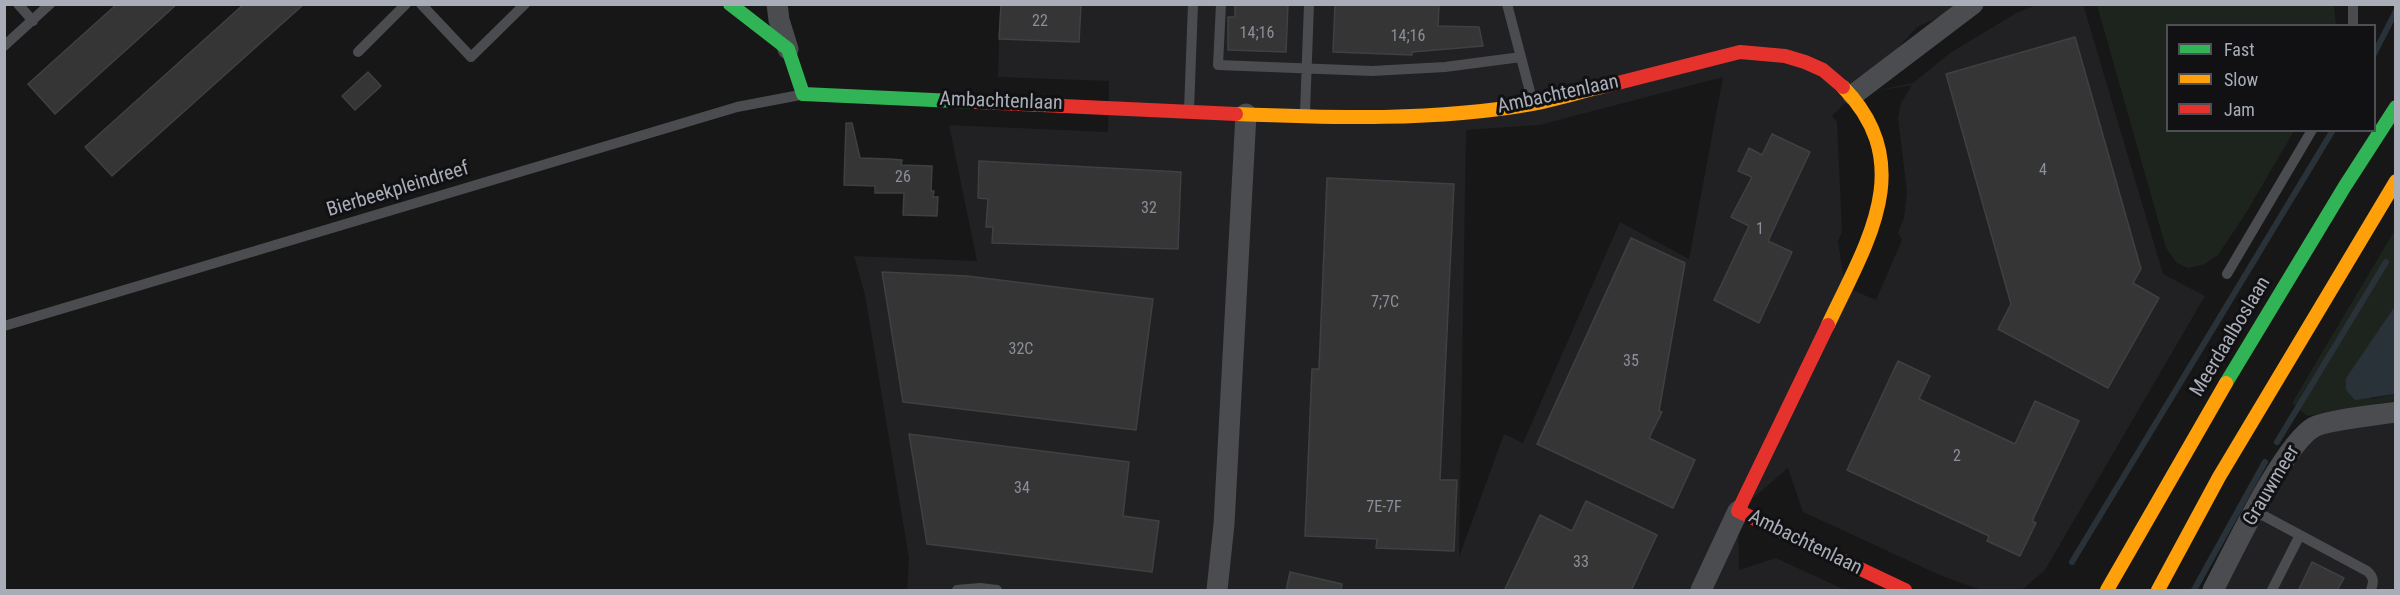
<!DOCTYPE html>
<html>
<head>
<meta charset="utf-8">
<style>
	body { margin:0 }
	#map { position:relative; width:2400px; height:595px; overflow:hidden; background:#171717; font-family:"Roboto Condensed",sans-serif }
	canvas { display:block }
	.frame { position:absolute; inset:0; border:6px solid #a8adb8; pointer-events:none }
	.legend { position:absolute; left:2166px; top:24px; width:210px; height:108px; box-sizing:border-box; background:#111113; border:2px solid #4d4f55; margin:0; padding:8px 10px; list-style:none; font-size:18px; color:#a8adb8 }
	.legend li { display:flex; align-items:center; gap:12px; height:30px }
	.legend b { width:30px; border:2px solid #4d4f55 }
</style>
</head>
<body>
<div id="map">
<canvas width="2400" height="595"></canvas>
<div class="frame"></div>
<ul class="legend">
<li><b style="height:8px;background:#30b455"></b>Fast</li>
<li><b style="height:8px;background:#ff9f0a"></b>Slow</li>
<li><b style="height:8px;background:#e5322d"></b>Jam</li>
</ul>
</div>
<script>
const ctx = document.querySelector('canvas').getContext('2d');
ctx.lineJoin = 'round';
function fill(path, color) { ctx.fillStyle = color; ctx.fill(path, 'evenodd'); }
function stroke(path, color, width, dash) { ctx.strokeStyle = color; ctx.lineWidth = width; ctx.lineCap = dash ? 'butt' : 'round'; ctx.setLineDash(dash || []); ctx.stroke(path); }
function drawText(font, color, halo, rows, align = 'center') {
  ctx.font = font + ' "Roboto Condensed",sans-serif'; ctx.lineWidth = 6; ctx.setLineDash([]); ctx.textBaseline = 'middle'; ctx.strokeStyle = halo; ctx.fillStyle = color; for (const [text, x, y, turn = 0] of rows) {
    ctx.save(); ctx.translate(x, y); ctx.rotate((+turn || 0) * Math.PI / 180); ctx.textAlign = isNaN(turn) ? turn : align; if (halo) ctx.strokeText(text, 0, 0); ctx.fillText(text, 0, 0); ctx.restore();
  }
}
fill(new Path2D(`
	M 2083,4 L 2163,274 L 2205,296 L 2045,570 L 2022,590 L 1982,590 L 1944,577 L 1803,512 L 1788,468 L 1738,511 L 1739,570 L 1776,558 L 1845,590 L 907,590 L 909,558 L 865,295 L 854,256 L 977,261 L 949,125 L 1108,132 L 1109,81 L 998,77 L 1000,5 L 1965,5 L 1917,27 L 1855,95 L 1913,83 L 1950,53 L 2018,12 L 2037,5 ZM 1723,77 L 1689,259 L 1620,222 L 1523,443 L 1504,434 L 1459,557 L 1466,130 L 1539,125 ZM 1912,85 L 1901,103 L 1898,118 L 1907,192 L 1904,218 L 1898,232 L 1902,240 L 1876,300 L 1845,287 L 1838,241 L 1842,232 L 1837,122 L 1832,116 L 1853,95 Z
	M 2395,419 L 2395,590 L 2222,590 L 2298,452 L 2323,431 Z`), '#212123');
fill(new Path2D(`
	M 2097,5 L 2334,5 L 2336,25 L 2168,26 L 2168,130 L 2294,131 L 2246,213 L 2218,255 L 2203,265 L 2188,268 L 2177,263 L 2166,248 Z
	M 2395,230 L 2395,306 L 2346,378 L 2372,399 L 2395,394 L 2395,401 L 2307,416 L 2292,403 Z`), '#1d241e');
fill(new Path2D(`
	M 2395,306 L 2395,394 L 2355,400 L 2346,390 L 2346,378 Z`), '#2a3239');
stroke(new Path2D(`
	M 2374,54 L 2396,11
	M 2277,442 L 2386,262
	M 2072,562 L 2333,130
	M 2194,590 L 2265,462`), '#2a3239', 6);
const building = new Path2D(`
	M 117,4 L 177,4 L 55,114 L 28,84 Z
	M 244,4 L 304,4 L 112,176 L 85,147 Z
	M 1001,4 L 1081,4 L 1079,42 L 999,39 Z
	M 1235,4 L 1288,4 L 1286,52 L 1228,50 L 1228,17 L 1235,17 Z
	M 1335,4 L 1439,4 L 1438,26 L 1479,27 L 1483,46 L 1412,52 L 1412,55 L 1333,52 Z
	M 2075,37 L 2141,269 L 2133,283 L 2159,298 L 2108,388 L 1998,329 L 2011,304 L 1946,74 Z
	M 368,72 L 381,86 L 355,110 L 342,96 Z
	M 846,123 L 852,123 L 860,158 L 889,159 L 902,160 L 901,165 L 932,166 L 931,191 L 934,191 L 933,197 L 938,197 L 937,216 L 903,215 L 904,193 L 875,193 L 875,186 L 844,185 Z
	M 1772,134 L 1810,152 L 1768,241 L 1792,252 L 1759,323 L 1714,300 L 1749,226 L 1731,217 L 1752,177 L 1738,171 L 1749,148 L 1762,155 Z
	M 979,161 L 1181,172 L 1178,249 L 992,243 L 993,227 L 986,227 L 988,199 L 978,198 Z
	M 1327,178 L 1454,184 L 1440,480 L 1457,480 L 1454,551 L 1376,548 L 1377,539 L 1305,536 L 1312,369 L 1319,369 Z
	M 1631,238 L 1685,263 L 1659,411 L 1662,412 L 1649,438 L 1695,460 L 1673,508 L 1537,444 Z
	M 882,272 L 967,276 L 1153,299 L 1136,430 L 903,402 Z
	M 1898,361 L 1930,376 L 1919,399 L 2015,444 L 2035,401 L 2079,421 L 2032,521 L 2036,523 L 2020,556 L 1987,541 L 1989,536 L 1847,470 Z
	M 909,434 L 1129,462 L 1123,516 L 1159,521 L 1152,572 L 927,544 Z
	M 1586,501 L 1657,535 L 1631,591 L 1504,591 L 1540,515 L 1572,531 Z
	M 2312,562 L 2344,578 L 2337,591 L 2298,591 Z
	M 1290,572 L 1342,584 L 1341,591 L 1286,591 Z`);
fill(building, '#353536');
stroke(building, '#3f4043', 1.5);
stroke(new Path2D(`
	M 18,4 L 33,21
	M 421,4 L 471,57 L 525,4
	M 1221,4 L 1218,65 L 1372,71 L 1445,67 L 1521,57
	M 1507,4 L 1533,103
	M 2353,26 L 2353,4
	M 4,46 L 50,4
	M 358,52 L 406,4
	M 1189,110 L 1193,4
	M 1305,112 L 1309,4
	M 2227,274 L 2312,130
	M 4,326 L 737,107 L 800,95
	M 2255,511 L 2367,571 C 2374,577 2374,582 2371,590
	M 957,590 L 980,588 L 997,590
	M 2272,590 L 2300,535`), '#4b4c50', 10);
stroke(new Path2D(`
	M 777,4 L 779,20 L 788,49
	M 1853,95 L 1973,4
	M 1217,590 L 1224,524 L 1246,114
	M 1701,590 L 1738,511
	M 2213,590 C 2231,556 2284,443 2314,427 C 2327,420 2378,415 2396,412`), '#4b4c50', 21);
stroke(new Path2D(`
	M 730,4 L 788,49 L 803,94 L 976,102
	M 2226,383 L 2345,186 L 2396,107`), '#30b455', 14);
stroke(new Path2D(`
	M 1236,114 C 1334,118 1435,121 1532,104 C 1555,100 1579,92 1602,87
	M 1828,325 C 1866,244 1919,165 1843,87
	M 2107,590 L 2226,383
	M 2158,590 L 2219,477 L 2396,181`), '#ff9f0a', 14);
stroke(new Path2D(`
	M 1602,87 L 1740,52 L 1785,56 L 1805,62 L 1823,70 L 1843,87
	M 976,102 L 1236,114
	M 1828,325 L 1738,511 L 1905,590`), '#e5322d', 14);
drawText('16px', '#8b8f98', null, [
	["22",1040,22],
	["14;16",1257,34],
	["14;16",1408,37],
	["4",2043,171],
	["26",903,178],
	["32",1149,209],
	["1",1760,230],
	["7;7C",1385,303],
	["32C",1021,350],
	["35",1631,362],
	["2",1957,457],
	["34",1022,489],
	["7E-7F",1384,508],
	["33",1581,563]
]);
drawText('20px', '#a8adb8', '#111113', [
	["Ambachtenlaan",1558,95,-12],
	["Ambachtenlaan",1001,102,2],
	["Bierbeekpleindreef",398,190,-17],
	["Meerdaalboslaan",2231,337,-59],
	["Grauwmeer",2272,486,-59],
	["Ambachtenlaan",1805,543,26]
]);
</script>
</body>
</html>
